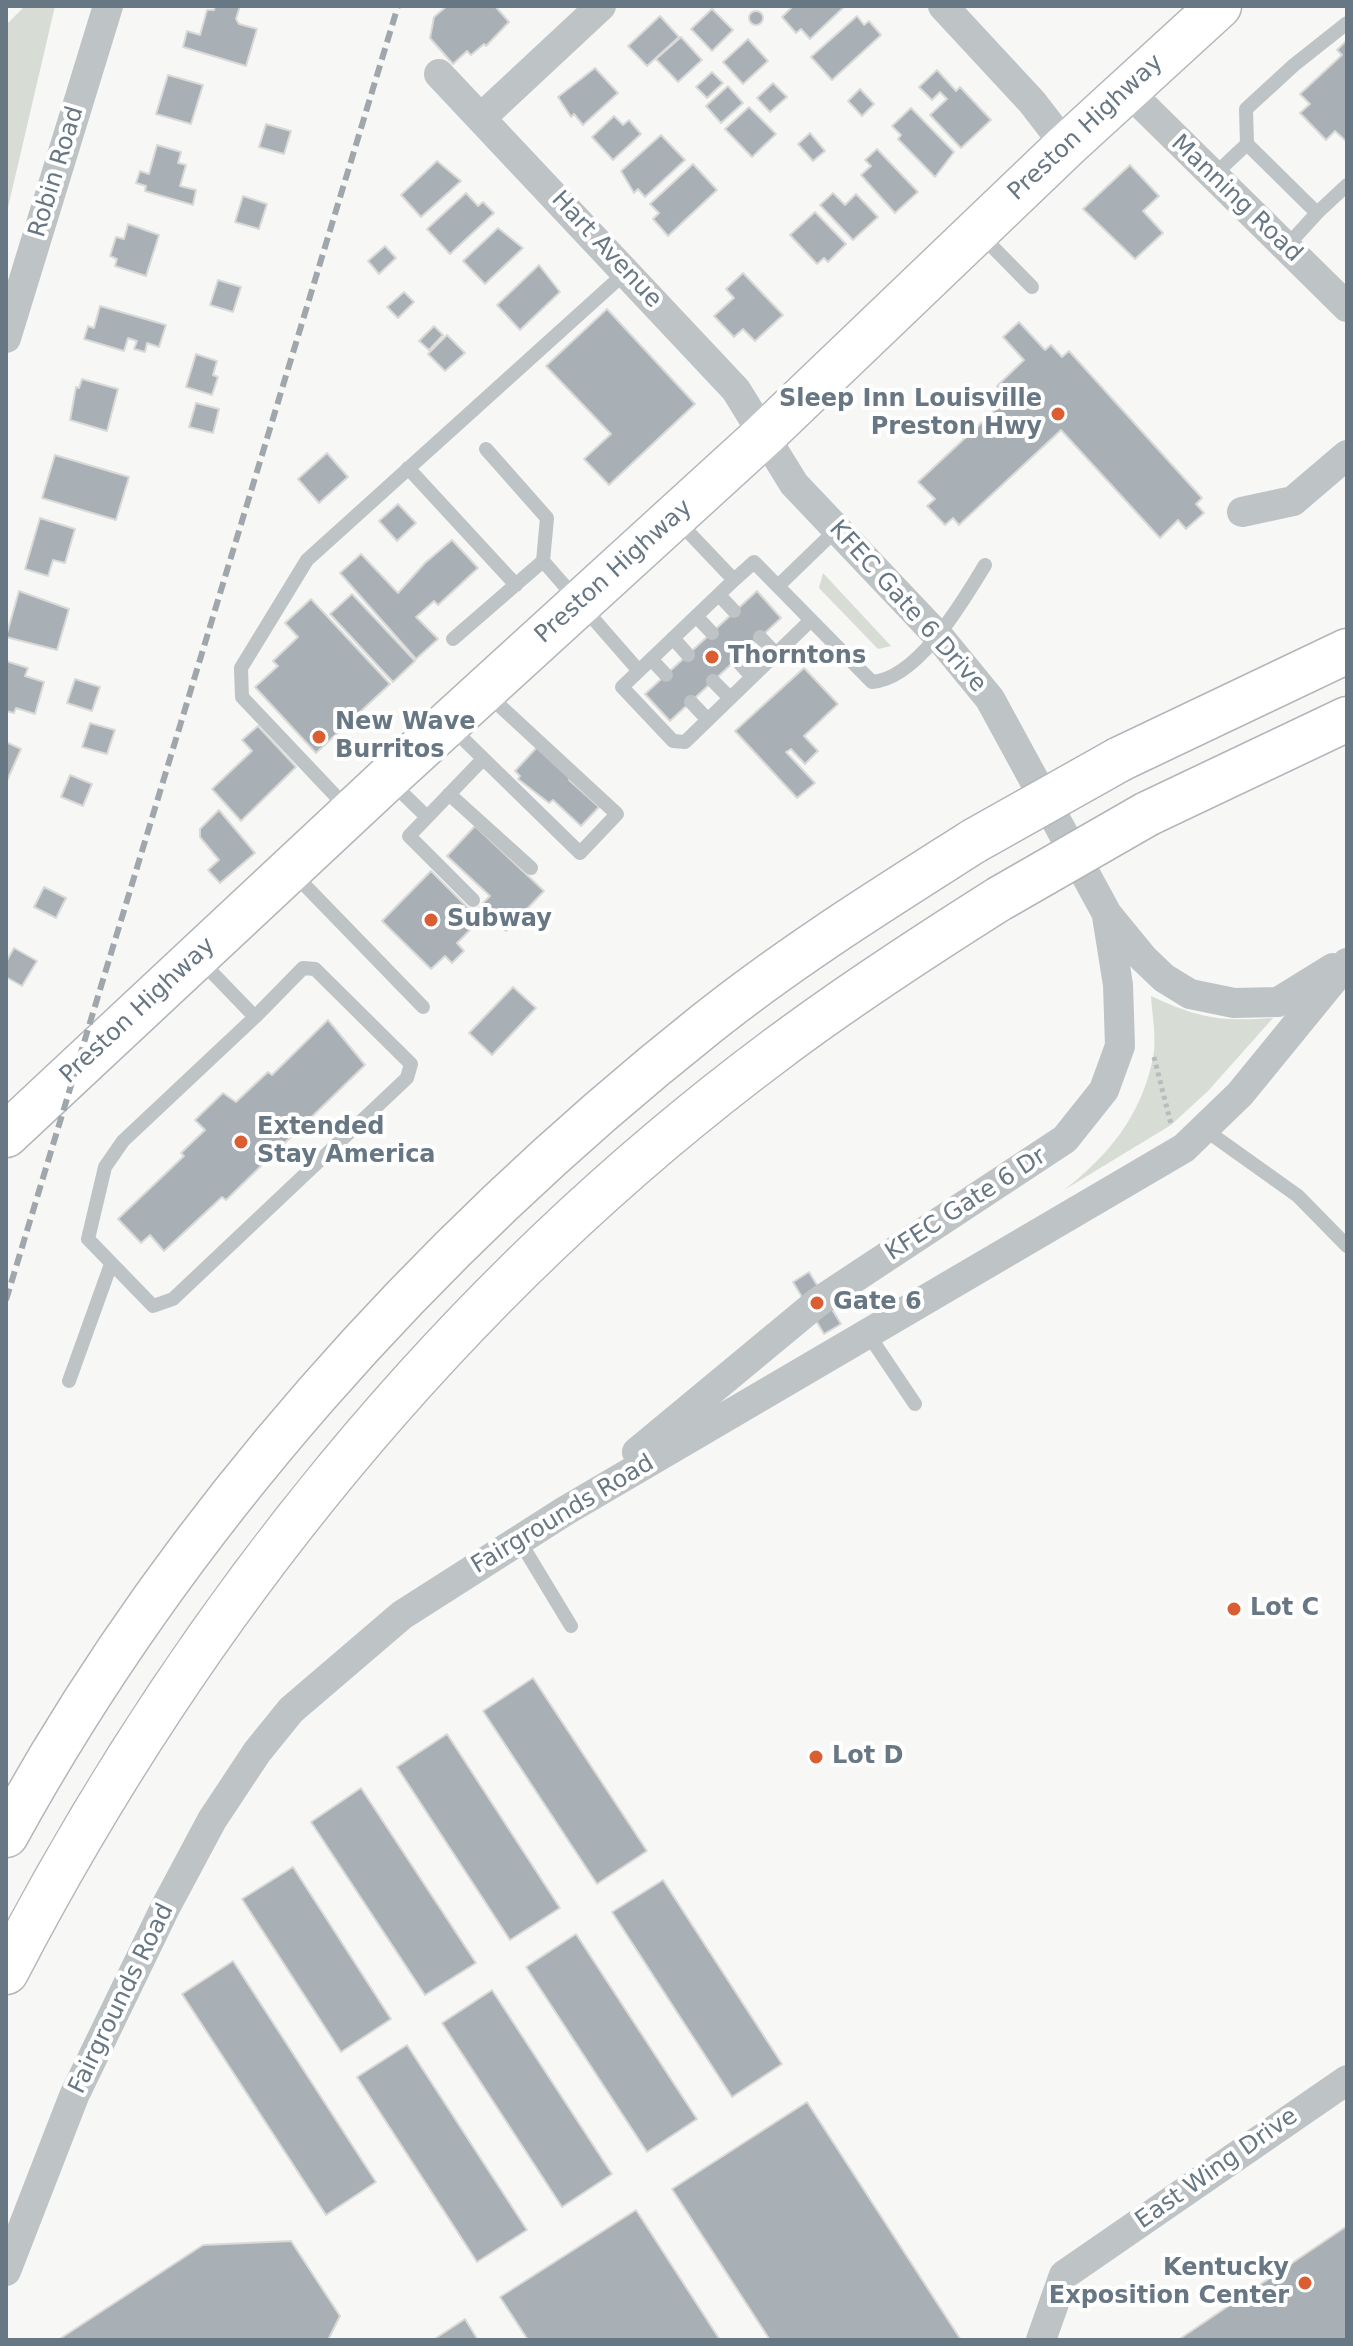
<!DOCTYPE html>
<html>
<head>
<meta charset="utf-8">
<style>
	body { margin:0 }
	#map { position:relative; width:1353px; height:2346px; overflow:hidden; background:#f7f7f5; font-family:"DejaVu Sans",sans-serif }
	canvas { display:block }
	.frame { position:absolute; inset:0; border:8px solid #687784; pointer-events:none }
</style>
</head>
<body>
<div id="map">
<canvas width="1353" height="2346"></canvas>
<div class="frame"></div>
</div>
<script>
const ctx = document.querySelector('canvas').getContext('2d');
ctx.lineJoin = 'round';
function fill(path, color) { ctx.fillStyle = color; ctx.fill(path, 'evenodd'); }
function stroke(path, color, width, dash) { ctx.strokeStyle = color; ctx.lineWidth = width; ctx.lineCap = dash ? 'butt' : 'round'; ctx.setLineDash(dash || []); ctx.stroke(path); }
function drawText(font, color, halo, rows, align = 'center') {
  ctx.font = font + ' "DejaVu Sans",sans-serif'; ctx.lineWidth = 8; ctx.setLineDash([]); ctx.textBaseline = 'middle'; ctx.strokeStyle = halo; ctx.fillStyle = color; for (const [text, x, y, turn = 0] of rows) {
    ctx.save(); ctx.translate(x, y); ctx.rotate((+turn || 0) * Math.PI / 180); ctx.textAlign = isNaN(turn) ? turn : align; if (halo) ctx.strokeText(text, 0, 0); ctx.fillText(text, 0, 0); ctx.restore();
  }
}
fill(new Path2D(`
	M 25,6 L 55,6 L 6,216 L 6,25 Z
	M 823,573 L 891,646 L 878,649 L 819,588 Z
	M 1151,996 C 1198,1018 1221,1022 1273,1018 L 1208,1091 L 1171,1125 L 1064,1190 C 1109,1155 1141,1116 1153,1058 C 1157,1039 1152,1015 1151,996 Z`), '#d7dcd4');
const building = new Path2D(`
	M 215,6 L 240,6 L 236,19 L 239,24 L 257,29 L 246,66 L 183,47 L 187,31 L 200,35 L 207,10 L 214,10 Z
	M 447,6 L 495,6 L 509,22 L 486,46 L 484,44 L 471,55 L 467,51 L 453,64 L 430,38 L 434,17 Z
	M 793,6 L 845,6 L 810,39 L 801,29 L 796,33 L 782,17 Z
	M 712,9 L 733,30 L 712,51 L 691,29 Z
	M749 18a7 7 0 1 1 14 0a7 7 0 1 1-14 0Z
	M 660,16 L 679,37 L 647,66 L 628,46 Z
	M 857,16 L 864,25 L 869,21 L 881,35 L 832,80 L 811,57 Z
	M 681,37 L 702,60 L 678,82 L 656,59 Z
	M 748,39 L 768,61 L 743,84 L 723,62 Z
	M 1347,40 L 1347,142 L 1335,131 L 1326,140 L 1300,113 L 1310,104 L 1300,94 L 1342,55 L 1337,50 Z
	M 595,68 L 618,93 L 583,125 L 574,114 L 571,117 L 558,97 Z
	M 937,70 L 956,91 L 960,87 L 991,120 L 961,148 L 930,115 L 947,99 L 940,92 L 932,100 L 919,87 Z
	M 712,72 L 723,83 L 707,98 L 696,87 Z
	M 168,75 L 203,85 L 191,124 L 156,114 Z
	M 773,83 L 787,97 L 770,112 L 757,98 Z
	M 728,86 L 743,103 L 721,123 L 706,106 Z
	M 860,89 L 874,104 L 862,116 L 848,101 Z
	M 749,107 L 776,134 L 752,157 L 725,129 Z
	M 911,108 L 954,152 L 935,177 L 898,139 L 901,135 L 892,126 Z
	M 614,116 L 623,125 L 629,120 L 641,134 L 613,160 L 592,137 Z
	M 266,124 L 291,131 L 284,154 L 259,147 Z
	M 810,133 L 825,151 L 813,161 L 798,144 Z
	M 661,135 L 685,160 L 645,197 L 638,189 L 634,193 L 621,171 Z
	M 157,145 L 181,152 L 178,163 L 186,165 L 180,186 L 196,190 L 193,205 L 145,191 L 146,186 L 136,183 L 140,171 L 149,174 Z
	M 877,149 L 918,192 L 895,213 L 861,175 L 871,166 L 865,160 Z
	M 437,161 L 461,181 L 421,217 L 401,195 Z
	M 693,164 L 717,190 L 668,236 L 653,219 L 659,213 L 650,204 Z
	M 1130,165 L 1159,196 L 1143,211 L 1163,233 L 1135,259 L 1083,209 Z
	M 466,193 L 478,206 L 483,202 L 494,213 L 450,254 L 427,229 Z
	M 833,193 L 845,205 L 856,194 L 878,217 L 853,240 L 820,205 Z
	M 243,196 L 267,204 L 259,229 L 235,222 Z
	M 815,212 L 846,244 L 828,262 L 824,258 L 817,264 L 790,235 Z
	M 128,224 L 159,235 L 146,276 L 115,266 L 117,259 L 110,256 L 116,237 L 124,239 Z
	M 498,228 L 523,248 L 485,284 L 463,261 Z
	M 385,246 L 396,258 L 379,274 L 368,261 Z
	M 539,265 L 560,292 L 520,330 L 497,305 Z
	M 743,273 L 783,315 L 755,341 L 743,329 L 734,337 L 714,316 L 734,298 L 726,289 Z
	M 218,280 L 241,287 L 233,312 L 210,305 Z
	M 404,292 L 414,302 L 398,318 L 387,307 Z
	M 100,306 L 166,325 L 159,347 L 147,343 L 145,352 L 134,349 L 137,341 L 128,338 L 124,351 L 84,339 L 88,326 L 94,328 Z
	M 607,309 L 695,404 L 609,485 L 584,459 L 611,434 L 546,366 Z
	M 1019,322 L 1045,350 L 1051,345 L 1062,357 L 1069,351 L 1202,498 L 1196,504 L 1204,513 L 1186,529 L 1178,520 L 1160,538 L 1061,430 L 959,525 L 953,518 L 945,525 L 927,506 L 935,499 L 918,482 L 1008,398 L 997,386 L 1024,360 L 1003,337 Z
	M 434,326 L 443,335 L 429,350 L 419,341 Z
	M 447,335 L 465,353 L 445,371 L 428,354 Z
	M 196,354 L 217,361 L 213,375 L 218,377 L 212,395 L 186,387 Z
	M 82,379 L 118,389 L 107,431 L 70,420 L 76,387 L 79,388 Z
	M 196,403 L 219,409 L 213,433 L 189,427 Z
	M 327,453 L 348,477 L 319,503 L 298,479 Z
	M 55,455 L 129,477 L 116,520 L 42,498 Z
	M 398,504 L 416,523 L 397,541 L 379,521 Z
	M 40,518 L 75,529 L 65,563 L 53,560 L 48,576 L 25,569 Z
	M 452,540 L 478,568 L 438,605 L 434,601 L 416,617 L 438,639 L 416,659 L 340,573 L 361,554 L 398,593 L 425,563 Z
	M 19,591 L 69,609 L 57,650 L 6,637 Z
	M 757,591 L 781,618 L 670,721 L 645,694 Z
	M 352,594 L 415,661 L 393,682 L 330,614 Z
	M 311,599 L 390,684 L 316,753 L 255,687 L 278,666 L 273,661 L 298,637 L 285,623 Z
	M 6,661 L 28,668 L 25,676 L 44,682 L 35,714 L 16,708 L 14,713 L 6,711 Z
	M 804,668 L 838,704 L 804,736 L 818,751 L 805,764 L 791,749 L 786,752 L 815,783 L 797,798 L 735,731 Z
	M 75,679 L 100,687 L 92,711 L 67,703 Z
	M 90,723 L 115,730 L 107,754 L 82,747 Z
	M 258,726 L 296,767 L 241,821 L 212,789 L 252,751 L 242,740 Z
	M 6,742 L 21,749 L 6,783 Z
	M 539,745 L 573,776 L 569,780 L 599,807 L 581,826 L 553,800 L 549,803 L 518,779 L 520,776 L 515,771 Z
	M 70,775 L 92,784 L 83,806 L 61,797 Z
	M 219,810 L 255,853 L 220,883 L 208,870 L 219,860 L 200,837 L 200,829 Z
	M 475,826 L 544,891 L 506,931 L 479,907 L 490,896 L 447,856 Z
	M 431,871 L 480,920 L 457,943 L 464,951 L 452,963 L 445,956 L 431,969 L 382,921 Z
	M 44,887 L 66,898 L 56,918 L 34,907 Z
	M 14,948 L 37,961 L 22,986 L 6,977 L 6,962 Z
	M 513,987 L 536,1008 L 492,1055 L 469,1033 Z
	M 328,1020 L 365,1065 L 226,1200 L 222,1197 L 164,1251 L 150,1235 L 141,1243 L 118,1219 L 184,1156 L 181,1153 L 205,1130 L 195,1120 L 223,1093 L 236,1102 L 268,1072 L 272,1075 Z
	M 809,1272 L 841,1324 L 824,1334 L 793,1282 Z
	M 533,1678 L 647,1851 L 597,1884 L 483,1711 Z
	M 447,1734 L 560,1908 L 510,1940 L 397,1767 Z
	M 361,1788 L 476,1963 L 425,1995 L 311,1822 Z
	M 293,1867 L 391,2019 L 341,2052 L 242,1899 Z
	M 663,1880 L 782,2064 L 732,2097 L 612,1912 Z
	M 576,1934 L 697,2119 L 647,2152 L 526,1967 Z
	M 233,1961 L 376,2182 L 326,2215 L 182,1994 Z
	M 492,1990 L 612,2174 L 562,2207 L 442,2023 Z
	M 407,2045 L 527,2230 L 477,2262 L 357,2077 Z
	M 807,2102 L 961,2340 L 770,2340 L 672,2189 Z
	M 636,2210 L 720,2340 L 528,2340 L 500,2297 Z
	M 1347,2226 L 1347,2340 L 1178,2340 Z
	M 291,2241 L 340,2316 L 328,2340 L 58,2340 L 203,2245 Z
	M 465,2319 L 478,2340 L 433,2340 Z`);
fill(building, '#a8b0b5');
stroke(building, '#d9d9d7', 2);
const primary = new Path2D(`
	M 6,1135 L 387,779 L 764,435 L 1066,146 L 1219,6`);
const highway = new Path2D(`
	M 1120,759 L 1347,651
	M 1147,814 L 1347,719
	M 6,1835 C 178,1521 427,1246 706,1024 C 791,956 883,899 974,841
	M 6,1972 C 193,1612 451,1292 777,1049 C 849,995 923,947 999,899`);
stroke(primary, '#b2b7bb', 47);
stroke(highway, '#b2b6b9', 47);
stroke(new Path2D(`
	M 1154,1057 L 1171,1124`), '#b9bcbe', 5, [4, 4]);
stroke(new Path2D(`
	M 1347,23 L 1294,65 L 1246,109 L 1247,144 L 1317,213 L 1347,185
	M 1213,176 L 1247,144
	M 979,233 L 1032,287
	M 1286,247 L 1317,213
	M 486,449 L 547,518 L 543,561 L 639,671
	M 408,468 L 516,585
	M 677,520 L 734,580 L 622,687 L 673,741 L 685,742 L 811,620 L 754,562 L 734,580
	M 778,586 L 837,529
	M 719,595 L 734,611
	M 696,616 L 712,633
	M 811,620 L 872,682 C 918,679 963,601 985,565
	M 760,637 L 776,654
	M 673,638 L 688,655
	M 453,639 L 543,561
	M 651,659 L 666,675
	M 736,659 L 752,677
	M 713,681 L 730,698
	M 691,702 L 708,720
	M 452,728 L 580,853 L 617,814 L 486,693
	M 390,781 L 427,817
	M 449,794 L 531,868
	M 348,809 L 242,697 L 241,668 L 307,560 L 626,272
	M 293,873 L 423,1007
	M 473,900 L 409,836 L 483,759
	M 200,960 L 255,1017 L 123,1141 L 105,1167 L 88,1239 L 153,1306 L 173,1299 L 407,1078 L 411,1064 L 315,969 L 303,968 L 255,1017
	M 1204,1129 L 1298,1196 L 1347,1246
	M 868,1334 L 915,1404
	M 69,1381 L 111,1264
	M 519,1540 L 571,1626`), '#bec3c6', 14);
stroke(new Path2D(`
	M 943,6 L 1032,102 L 1066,146
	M 439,74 L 736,390 L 794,484 L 940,638 L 990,699 L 1107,914 L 1143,958 L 1164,978 L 1190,994 L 1234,1003 L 1278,1002 L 1333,968
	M 1127,90 L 1347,307
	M 482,117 L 601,6
	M 6,338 L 108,6
	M 1242,512 L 1293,501 L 1347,455
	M 637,1452 L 818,1302 L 1065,1139 L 1104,1090 L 1120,1046 L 1118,985 L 1107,916
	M 6,2271 L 74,2096 L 165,1908 L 212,1820 L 257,1752 L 291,1710 L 402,1615 L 565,1511 L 1184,1148 L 1240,1094 L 1347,963
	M 1041,2340 L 1064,2275 L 1347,2080`), '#bec3c6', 30);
stroke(primary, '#fff', 44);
stroke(highway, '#fff', 44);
stroke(new Path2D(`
	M 6,1300 L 398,6`), '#a0a7ac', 6, [12, 6]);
const highwayBridge = new Path2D(`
	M 974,841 L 1120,759
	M 999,899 L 1147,814`);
stroke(highwayBridge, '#b2b6b9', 47, []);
stroke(highwayBridge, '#fff', 44);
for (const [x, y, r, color] of [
	[1058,414,8,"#db5d32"],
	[712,657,8,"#db5d32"],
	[319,737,8,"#db5d32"],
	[431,920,8,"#db5d32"],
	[241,1142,8,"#db5d32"],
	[817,1303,8,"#db5d32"],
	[1234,1609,8,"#db5d32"],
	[816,1757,8,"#db5d32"],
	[1305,2283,8,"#db5d32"]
]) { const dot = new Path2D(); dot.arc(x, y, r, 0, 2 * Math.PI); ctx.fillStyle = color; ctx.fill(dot); stroke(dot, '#fff', 3); }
drawText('24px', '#687784', '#fff', [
	["Preston Highway",1086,128,-43],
	["Robin Road",57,172,-73],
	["Manning Road",1236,199,44],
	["Hart Avenue",606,250,47],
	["Preston Highway",614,572,-42],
	["KFEC Gate 6 Drive",907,607,48],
	["Preston Highway",138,1011,-43],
	["KFEC Gate 6 Dr",966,1205,-33],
	["Fairgrounds Road",563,1515,-31],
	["Fairgrounds Road",122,1999,-64],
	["East Wing Drive",1217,2169,-35]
]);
drawText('bold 24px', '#687784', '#fff', [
	["Sleep Inn Louisville",1042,400,"right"],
	["Preston Hwy",1042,428,"right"],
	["Thorntons",728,657],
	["New Wave",335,723],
	["Burritos",335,751],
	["Subway",447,920],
	["Extended",257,1128],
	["Stay America",257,1156],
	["Gate 6",833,1303],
	["Lot C",1250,1609],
	["Lot D",832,1757],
	["Kentucky",1289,2269,"right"],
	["Exposition Center",1289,2297,"right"]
], 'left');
</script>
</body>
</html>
